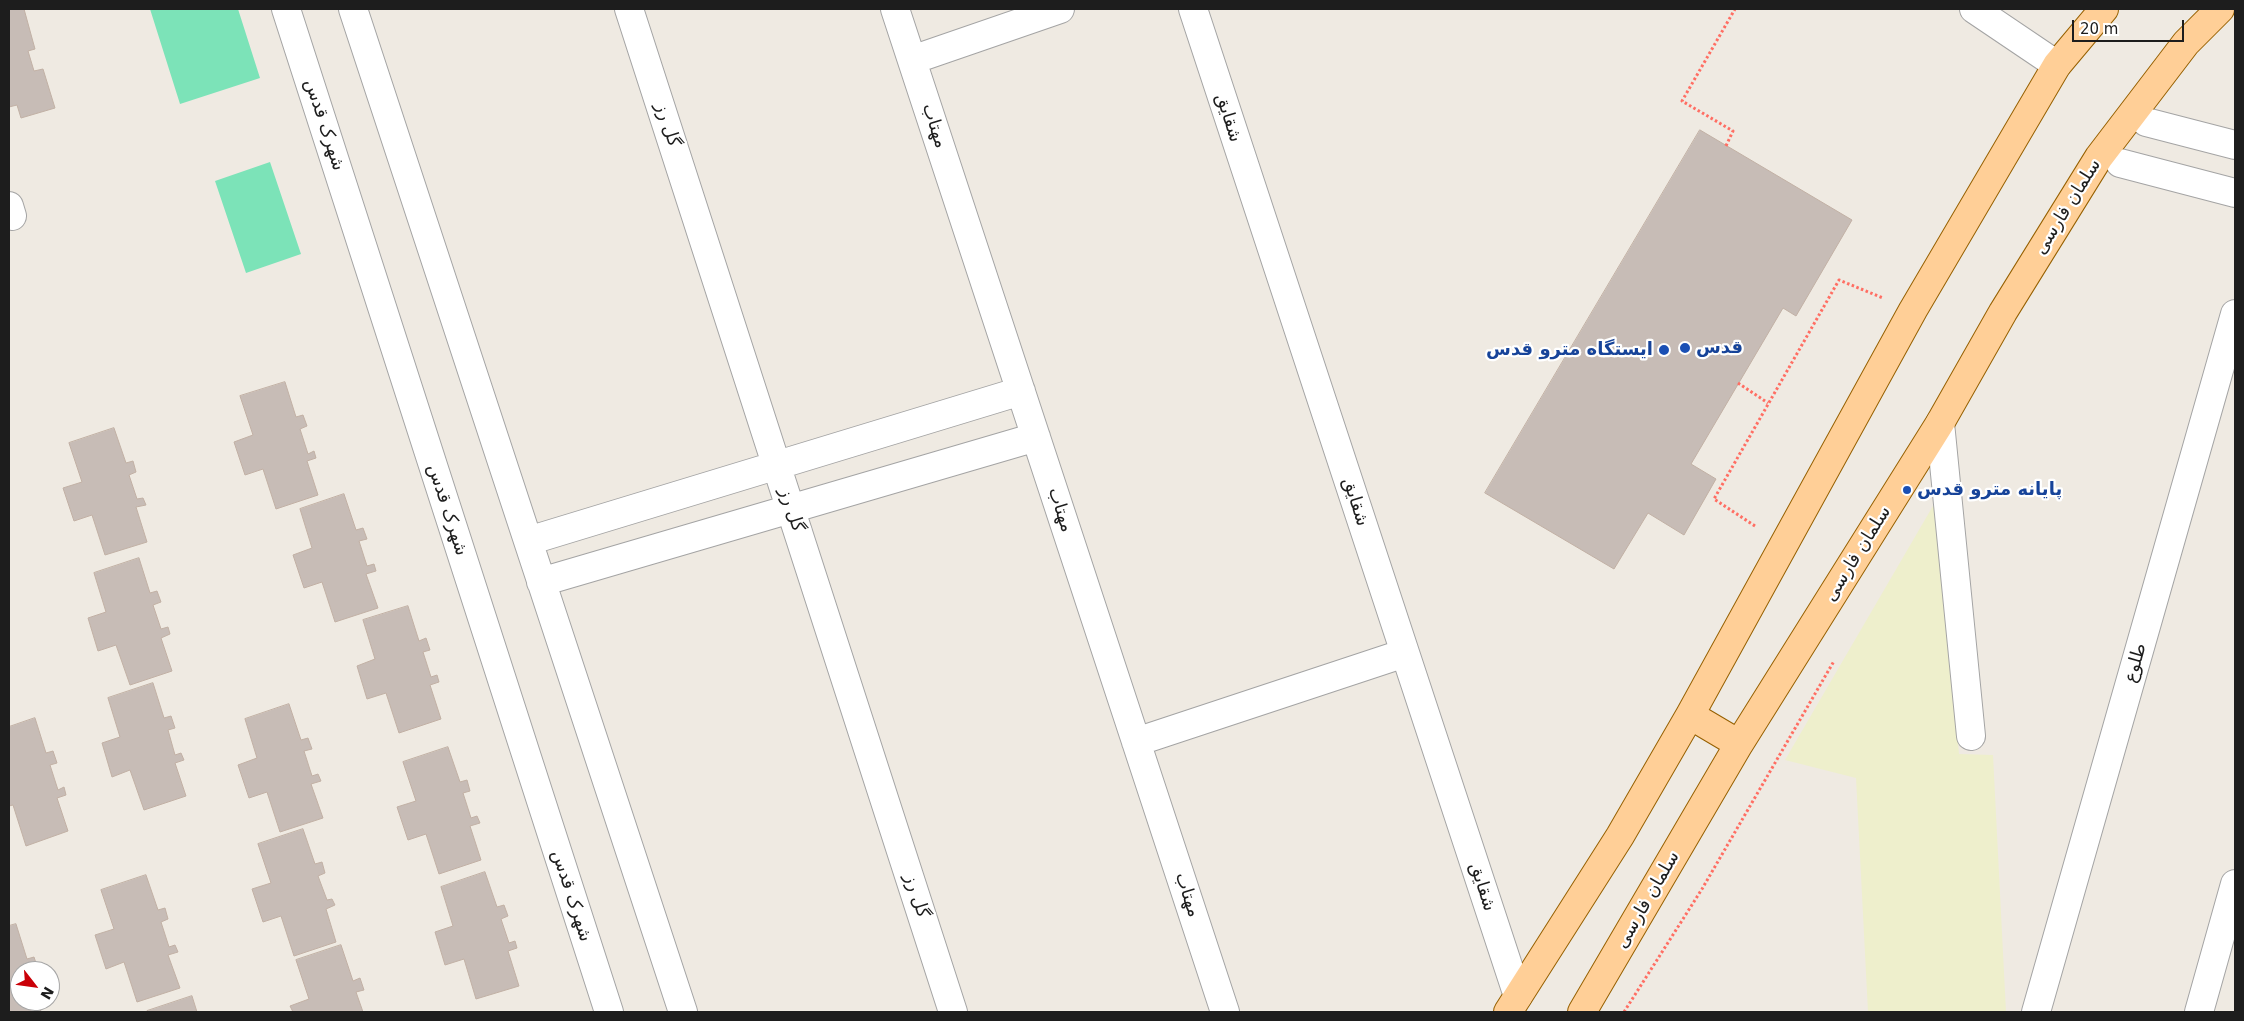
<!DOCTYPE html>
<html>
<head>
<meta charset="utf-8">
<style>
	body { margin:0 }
	#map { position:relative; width:2244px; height:1021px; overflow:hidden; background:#efeae2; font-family:"DejaVu Sans",sans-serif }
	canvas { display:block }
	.frame { position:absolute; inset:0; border:10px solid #1d1d1d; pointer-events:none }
	.north { position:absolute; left:10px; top:961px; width:50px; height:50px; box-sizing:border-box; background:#fff; border:1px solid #a5a5a5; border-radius:50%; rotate:120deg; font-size:14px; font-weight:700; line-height:20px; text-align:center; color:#1d1d1d }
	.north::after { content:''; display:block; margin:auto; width:18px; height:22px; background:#ca0007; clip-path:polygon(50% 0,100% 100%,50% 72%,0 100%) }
	.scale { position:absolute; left:2072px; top:20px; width:112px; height:22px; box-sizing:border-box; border:2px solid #1d1d1d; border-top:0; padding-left:6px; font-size:15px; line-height:18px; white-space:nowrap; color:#1d1d1d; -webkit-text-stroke:4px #fff; paint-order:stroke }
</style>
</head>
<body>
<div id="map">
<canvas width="2244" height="1021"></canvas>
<div class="frame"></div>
<div class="north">N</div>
<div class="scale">20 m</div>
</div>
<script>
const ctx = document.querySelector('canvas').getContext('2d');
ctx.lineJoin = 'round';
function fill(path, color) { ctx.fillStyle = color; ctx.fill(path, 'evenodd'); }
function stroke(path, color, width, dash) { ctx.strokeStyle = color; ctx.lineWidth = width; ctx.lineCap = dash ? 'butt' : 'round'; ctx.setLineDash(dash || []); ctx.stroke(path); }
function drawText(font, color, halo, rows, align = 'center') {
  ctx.font = font + ' "DejaVu Sans",Cairo,sans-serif'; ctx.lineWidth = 4.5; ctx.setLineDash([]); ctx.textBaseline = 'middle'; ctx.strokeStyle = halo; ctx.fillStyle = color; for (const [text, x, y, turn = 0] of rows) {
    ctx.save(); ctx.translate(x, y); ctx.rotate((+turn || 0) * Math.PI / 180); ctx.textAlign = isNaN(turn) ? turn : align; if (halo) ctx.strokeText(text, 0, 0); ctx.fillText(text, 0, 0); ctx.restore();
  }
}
fill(new Path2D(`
	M 1937,499 L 1959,754 L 1993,755 L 2006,1012 L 1868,1012 L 1856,778 L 1785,760 Z`), '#eeefcc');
fill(new Path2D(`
	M 150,9 L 238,9 L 260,78 L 180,104 Z
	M 270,162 L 301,254 L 246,273 L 215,181 Z`), '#7ce3b8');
const building = new Path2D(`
	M 9,9 L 24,9 L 35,49 L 28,51 L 34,71 L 43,69 L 55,108 L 21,118 L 17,105 L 9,107 Z
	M 1700,130 L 1852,220 L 1796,316 L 1783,308 L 1691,464 L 1716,479 L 1684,535 L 1648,513 L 1614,569 L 1485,493 Z
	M 285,382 L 296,417 L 303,415 L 307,426 L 300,429 L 308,454 L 314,451 L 316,458 L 307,461 L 318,495 L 276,509 L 263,469 L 245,475 L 234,442 L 253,435 L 240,396 Z
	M 114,428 L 126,463 L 133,461 L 136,472 L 129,475 L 137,499 L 143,498 L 146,505 L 136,507 L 147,542 L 105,555 L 92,515 L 74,521 L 63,488 L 82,482 L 69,443 Z
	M 344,494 L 356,530 L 363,528 L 367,539 L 359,541 L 367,566 L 374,564 L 376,571 L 366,574 L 378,608 L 335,622 L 322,582 L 304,588 L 293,555 L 312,548 L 300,509 Z
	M 139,558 L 150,593 L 157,591 L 161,602 L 153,605 L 161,629 L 168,627 L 170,634 L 161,638 L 172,671 L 130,685 L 116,645 L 98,651 L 88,618 L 106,612 L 94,573 Z
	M 408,606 L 419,641 L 426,638 L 430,650 L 423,652 L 431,677 L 437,675 L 439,682 L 430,685 L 441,719 L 399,733 L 386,693 L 367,699 L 357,666 L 375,659 L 363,620 Z
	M 153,683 L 164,718 L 171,716 L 175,728 L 168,730 L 175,755 L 181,753 L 184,760 L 175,763 L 186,796 L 144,810 L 130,770 L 112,777 L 102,743 L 120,737 L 108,698 Z
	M 289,704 L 301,740 L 308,738 L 312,749 L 304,751 L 312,776 L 318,774 L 321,781 L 311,784 L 323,818 L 280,832 L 267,792 L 249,798 L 238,765 L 257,758 L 245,719 Z
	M 35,718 L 46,753 L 53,751 L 57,763 L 50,765 L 58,790 L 64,787 L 66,795 L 57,798 L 68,831 L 26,846 L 13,805 L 9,806 L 9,727 Z
	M 448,747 L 460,782 L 467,780 L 470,791 L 463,793 L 471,818 L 477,816 L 480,823 L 470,826 L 481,860 L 439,874 L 426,834 L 408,840 L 397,807 L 416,801 L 403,762 Z
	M 303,829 L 315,864 L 322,862 L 325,873 L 318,876 L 327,900 L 332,899 L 335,905 L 326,909 L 336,942 L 294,956 L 281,916 L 263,922 L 252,889 L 271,883 L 258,844 Z
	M 485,872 L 497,907 L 504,905 L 508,916 L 501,919 L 509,943 L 515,941 L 517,948 L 508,951 L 519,986 L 476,999 L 464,959 L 445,965 L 435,932 L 453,926 L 441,887 Z
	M 146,875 L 158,910 L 165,908 L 168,919 L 161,922 L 169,947 L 175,945 L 178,952 L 168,955 L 180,988 L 137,1002 L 124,962 L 106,969 L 95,935 L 114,929 L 101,890 Z
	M 16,924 L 27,959 L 34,957 L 38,969 L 20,971 L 20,1001 L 45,1001 L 38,1003 L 41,1012 L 9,1012 L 9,926 Z
	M 341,945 L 353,981 L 360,978 L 364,990 L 356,992 L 363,1012 L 293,1012 L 290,1006 L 309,999 L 296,960 Z
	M 192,996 L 197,1012 L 147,1012 L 147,1011 Z`);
fill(building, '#c7bcb6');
stroke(building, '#c1b0a4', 1);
const minor = new Path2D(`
	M 286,9 L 609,1012
	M 353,9 L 683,1012
	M 629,9 L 953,1012
	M 895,9 L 1225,1012
	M 1193,9 L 1518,996
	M 1974,9 L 2057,65
	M 912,60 L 1060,9
	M 2146,122 L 2235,145
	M 2120,163 L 2235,193
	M 9,206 L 12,216
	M 1940,423 L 1971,736
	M 528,541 L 1021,391
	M 541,582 L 1036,437
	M 1136,742 L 1405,653
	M 2036,1012 L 2235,314
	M 2199,1012 L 2235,884`);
const major = new Path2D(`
	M 1690,715 L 1739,744
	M 1508,1012 L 1620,836 L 1690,715 L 1913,310 L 2057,65 L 2104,9
	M 1582,1012 L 1739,744 L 1940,423 L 2003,312 L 2099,157 L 2186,43 L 2220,9`);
stroke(minor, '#a4a4a4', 30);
stroke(major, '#966000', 30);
stroke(new Path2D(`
	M 1726,146 L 1733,131 L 1682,101 L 1735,9
	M 1738,383 L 1768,403
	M 1755,526 L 1714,499 L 1839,280 L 1883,298
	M 1624,1012 L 1702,889 L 1834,661`), '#ff6e63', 3, [2.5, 2.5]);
stroke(minor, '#fff', 28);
stroke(major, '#ffcf97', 28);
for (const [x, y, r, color] of [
	[1685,348,6,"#1a4fb4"],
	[1664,350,6,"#1a4fb4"],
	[1907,490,5,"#1a4fb4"]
]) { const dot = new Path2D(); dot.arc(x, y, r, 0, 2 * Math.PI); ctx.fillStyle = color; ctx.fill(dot); stroke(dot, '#fff', 2); }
drawText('18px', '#1d1d1d', '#fff', [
	["شقايق",1228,118,72],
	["شهرک قدس",324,125,72],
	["گل رز",667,125,72],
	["مهتاب",934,126,72],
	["سلمان فارسی",2068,207,-58],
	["شقايق",1355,502,72],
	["شهرک قدس",447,510,72],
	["گل رز",791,510,72],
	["مهتاب",1060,510,72],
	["سلمان فارسی",1858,554,-58],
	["طلوع",2136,663,-74],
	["شقايق",1482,887,72],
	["مهتاب",1187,895,72],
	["شهرک قدس",571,896,72],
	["گل رز",916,896,72],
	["سلمان فارسی",1648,900,-60]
]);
drawText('bold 18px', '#164399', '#fff', [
	["قدس",1696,348],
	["ایستگاه مترو قدس",1653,350,"right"],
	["پایانه مترو قدس",1917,490]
], 'left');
</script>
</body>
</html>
